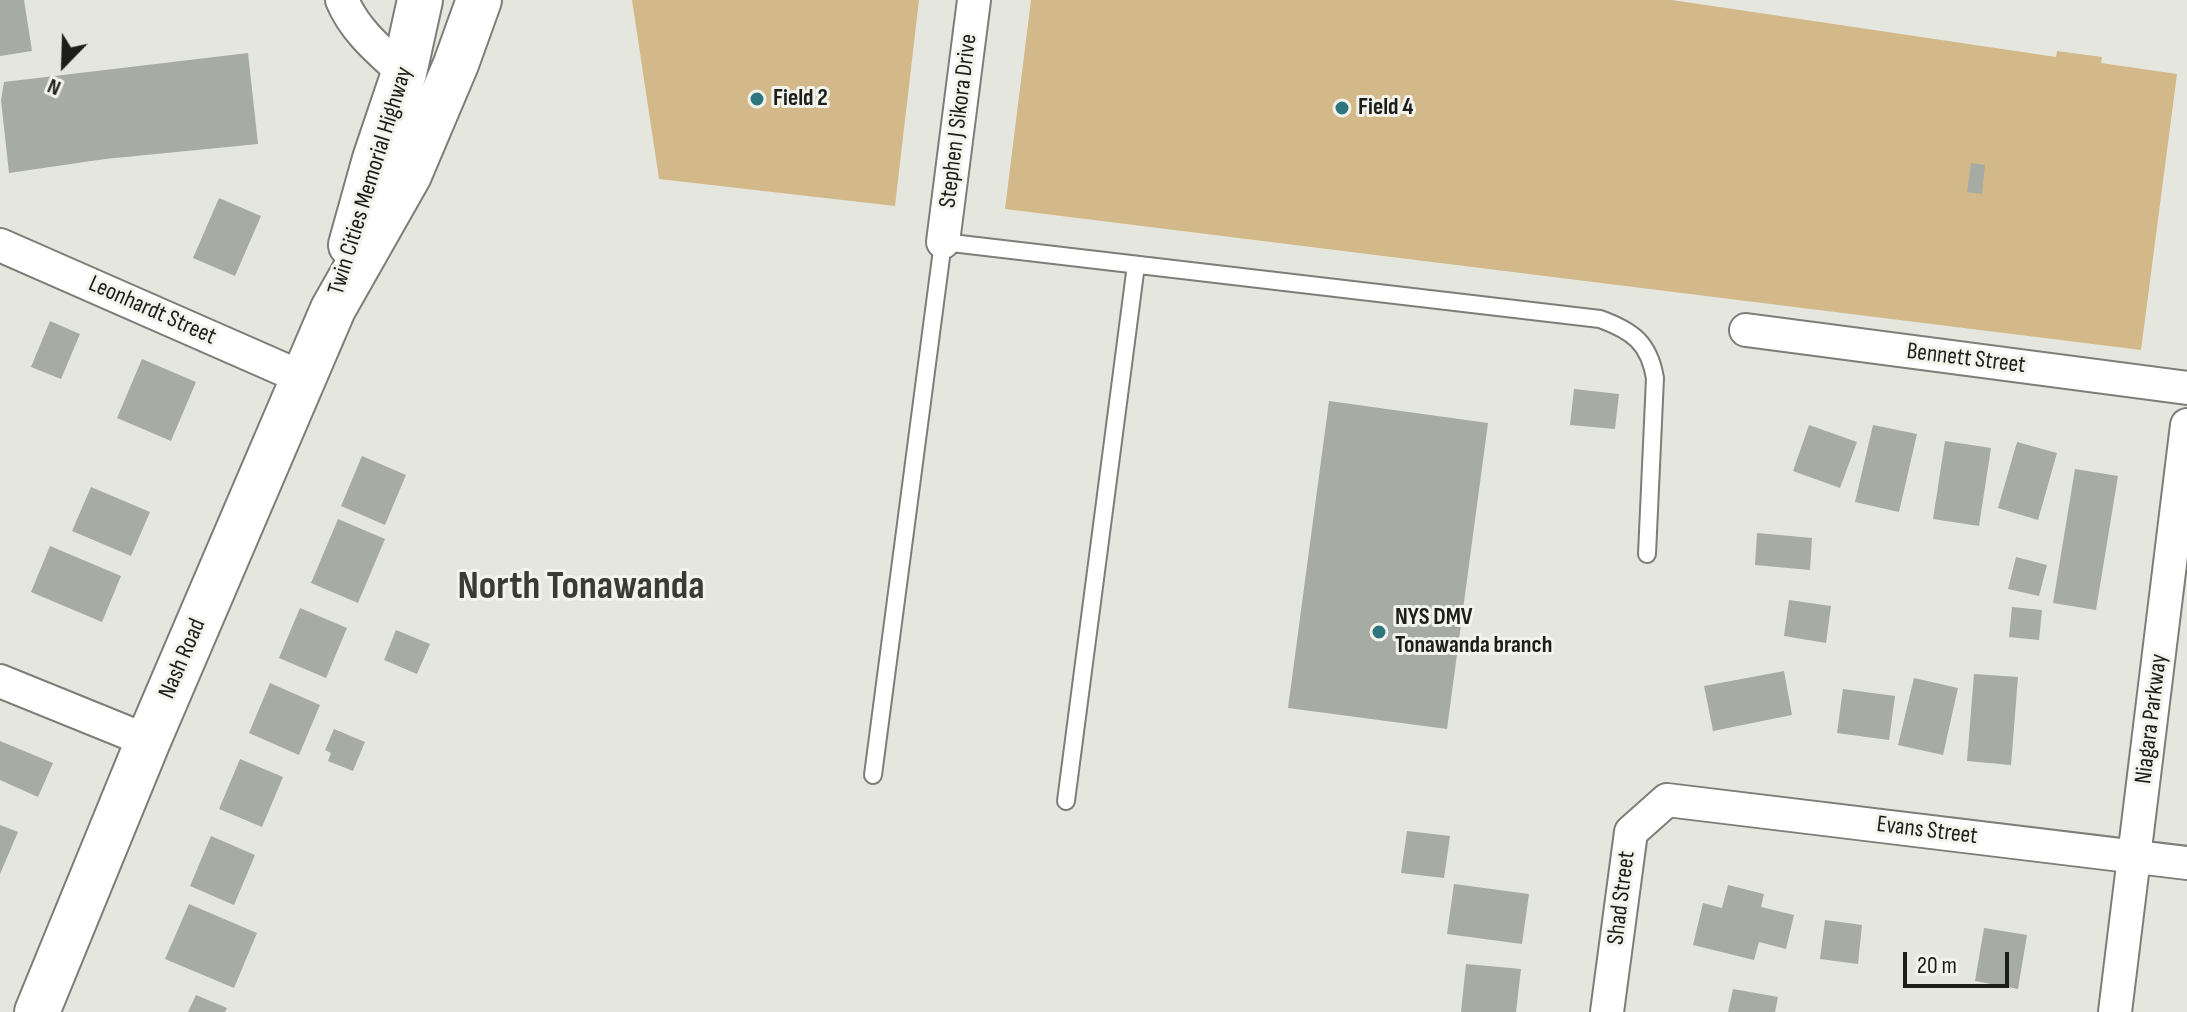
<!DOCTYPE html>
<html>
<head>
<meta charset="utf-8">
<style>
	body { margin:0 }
	#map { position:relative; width:2187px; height:1012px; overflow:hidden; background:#e5e7de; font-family:"Sofia Sans Condensed",sans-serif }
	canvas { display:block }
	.north { position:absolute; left:24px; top:24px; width:80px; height:80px; -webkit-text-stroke:6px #f2f4ec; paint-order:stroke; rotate:203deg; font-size:22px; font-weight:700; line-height:32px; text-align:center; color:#1d1d1a }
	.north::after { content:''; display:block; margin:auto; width:28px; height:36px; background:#1d1d1a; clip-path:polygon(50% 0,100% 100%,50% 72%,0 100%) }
	.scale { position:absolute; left:1903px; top:952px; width:106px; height:36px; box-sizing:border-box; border:4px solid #1d1d1a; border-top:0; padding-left:10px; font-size:24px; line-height:28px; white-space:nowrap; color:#1d1d1a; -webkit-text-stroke:6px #f2f4ec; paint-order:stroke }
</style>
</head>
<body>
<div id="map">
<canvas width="2187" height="1012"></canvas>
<div class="north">N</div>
<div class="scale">20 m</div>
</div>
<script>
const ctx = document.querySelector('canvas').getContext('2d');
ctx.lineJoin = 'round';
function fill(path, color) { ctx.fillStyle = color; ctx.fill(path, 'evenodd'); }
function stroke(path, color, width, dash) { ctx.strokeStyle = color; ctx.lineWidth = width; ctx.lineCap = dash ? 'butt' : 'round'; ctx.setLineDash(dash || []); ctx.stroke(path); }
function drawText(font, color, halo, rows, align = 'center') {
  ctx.font = font + ' "Sofia Sans Condensed",sans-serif'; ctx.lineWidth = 6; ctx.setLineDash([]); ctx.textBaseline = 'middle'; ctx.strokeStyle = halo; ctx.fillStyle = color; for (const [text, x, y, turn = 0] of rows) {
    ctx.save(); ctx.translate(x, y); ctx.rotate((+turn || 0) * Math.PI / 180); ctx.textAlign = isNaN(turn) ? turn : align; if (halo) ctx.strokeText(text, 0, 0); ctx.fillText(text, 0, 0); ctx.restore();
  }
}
fill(new Path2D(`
	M 632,0 L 919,0 L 895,206 L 659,179 Z
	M 1031,0 L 1672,0 L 2056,57 L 2057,51 L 2102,57 L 2101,63 L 2177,74 L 2141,350 L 1005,209 Z`), '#d3b989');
fill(new Path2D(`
	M 0,0 L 24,0 L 32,51 L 0,56 Z
	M 248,53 L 258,144 L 105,159 L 9,173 L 1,100 L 4,82 Z
	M 1971,163 L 1985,165 L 1982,194 L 1967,192 Z
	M 219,198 L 261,216 L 235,276 L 193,258 Z
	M 50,321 L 80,334 L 61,379 L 31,367 Z
	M 142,359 L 196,382 L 171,441 L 117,418 Z
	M 1574,389 L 1619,394 L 1615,429 L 1570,425 Z
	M 1329,401 L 1488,423 L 1447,729 L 1288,708 Z
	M 1809,425 L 1857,442 L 1840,488 L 1793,471 Z
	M 1873,425 L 1917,434 L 1899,512 L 1855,502 Z
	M 1945,441 L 1991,448 L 1979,526 L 1933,519 Z
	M 2017,442 L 2057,453 L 2038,520 L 1998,508 Z
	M 362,456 L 406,475 L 385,525 L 341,506 Z
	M 2075,469 L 2118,476 L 2096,610 L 2053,603 Z
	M 91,487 L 150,512 L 131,556 L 72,531 Z
	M 338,519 L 385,539 L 358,603 L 311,583 Z
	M 1757,533 L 1812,538 L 1810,570 L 1755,565 Z
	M 50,546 L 121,576 L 102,622 L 31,592 Z
	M 2016,557 L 2047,565 L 2039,596 L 2008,589 Z
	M 1789,600 L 1831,606 L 1826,643 L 1784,636 Z
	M 2012,607 L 2042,610 L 2039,640 L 2009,637 Z
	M 300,608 L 347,628 L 326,678 L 279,658 Z
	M 396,630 L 430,644 L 417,674 L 384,660 Z
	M 1784,671 L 1792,715 L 1713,731 L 1704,686 Z
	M 1974,674 L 2018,677 L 2011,765 L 1967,761 Z
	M 1914,678 L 1958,688 L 1943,755 L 1898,745 Z
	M 270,683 L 320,705 L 299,755 L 249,733 Z
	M 1843,689 L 1895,696 L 1889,740 L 1837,733 Z
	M 334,729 L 365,742 L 353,771 L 328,761 L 331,753 L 325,750 Z
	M 0,741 L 53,763 L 38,797 L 0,780 Z
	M 240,759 L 283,777 L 262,827 L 219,809 Z
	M 0,825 L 18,832 L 0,874 Z
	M 1407,831 L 1450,836 L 1444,878 L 1401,873 Z
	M 211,836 L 255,855 L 234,905 L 190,886 Z
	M 1454,884 L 1529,894 L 1522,944 L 1447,934 Z
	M 1728,885 L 1764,894 L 1761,907 L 1794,915 L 1786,949 L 1759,942 L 1754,960 L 1693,945 L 1703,903 L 1722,908 Z
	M 189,904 L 257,933 L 234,988 L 165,959 Z
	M 1825,920 L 1862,925 L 1858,964 L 1820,959 Z
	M 1984,928 L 2027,935 L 2018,989 L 1975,981 Z
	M 1466,964 L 1521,969 L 1516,1012 L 1461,1012 Z
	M 1733,989 L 1778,997 L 1775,1012 L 1728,1012 Z
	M 196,995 L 227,1008 L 225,1012 L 188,1012 Z`), '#a6aba4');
const lane = new Path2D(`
	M 873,775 L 943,242 L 1600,319 C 1633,331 1649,343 1655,378 L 1647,554
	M 1066,801 L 1136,265`);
const street = new Path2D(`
	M 342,0 C 355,31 380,51 404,73
	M 943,242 L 974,0
	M 0,245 L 303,378
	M 1746,330 L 2187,388
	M 0,681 L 148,741
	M 1607,1012 L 1631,832 L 1667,800 L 2187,863
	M 2115,1012 L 2187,425`);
const secondary = new Path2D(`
	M 351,245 L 375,159 L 404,73 L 420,0
	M 37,1012 L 148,741 L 333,309 L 409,175 L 456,64 L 479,0`);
stroke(lane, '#7c7e77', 20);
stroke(street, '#7c7e77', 36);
stroke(secondary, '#7c7e77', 48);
stroke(lane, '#fff', 16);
stroke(street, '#fff', 32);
stroke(secondary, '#fff', 44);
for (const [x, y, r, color] of [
	[757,99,8,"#2e7580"],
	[1342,108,8,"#2e7580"],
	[1379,632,8,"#2e7580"]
]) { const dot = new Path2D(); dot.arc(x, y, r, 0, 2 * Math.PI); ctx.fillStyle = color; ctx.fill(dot); stroke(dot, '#f2f4ec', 3); }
drawText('bold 24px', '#1d1d1a', '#f2f4ec', [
	["Field 2",773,99],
	["Field 4",1358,108],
	["NYS DMV",1395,618],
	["Tonawanda branch",1395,646]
], 'left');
drawText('24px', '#1d1d1a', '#f2f4ec', [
	["Stephen J Sikora Drive",959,121,-83],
	["Twin Cities Memorial Highway",371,181,-73],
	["Leonhardt Street",152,311,24],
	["Bennett Street",1966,359,7],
	["Nash Road",183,659,-67],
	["Niagara Parkway",2152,719,-83],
	["Evans Street",1927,831,7],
	["Shad Street",1622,898,-83]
]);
drawText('bold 40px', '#3a3b35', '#f2f4ec', [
	["North Tonawanda",581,588]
]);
</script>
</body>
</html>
